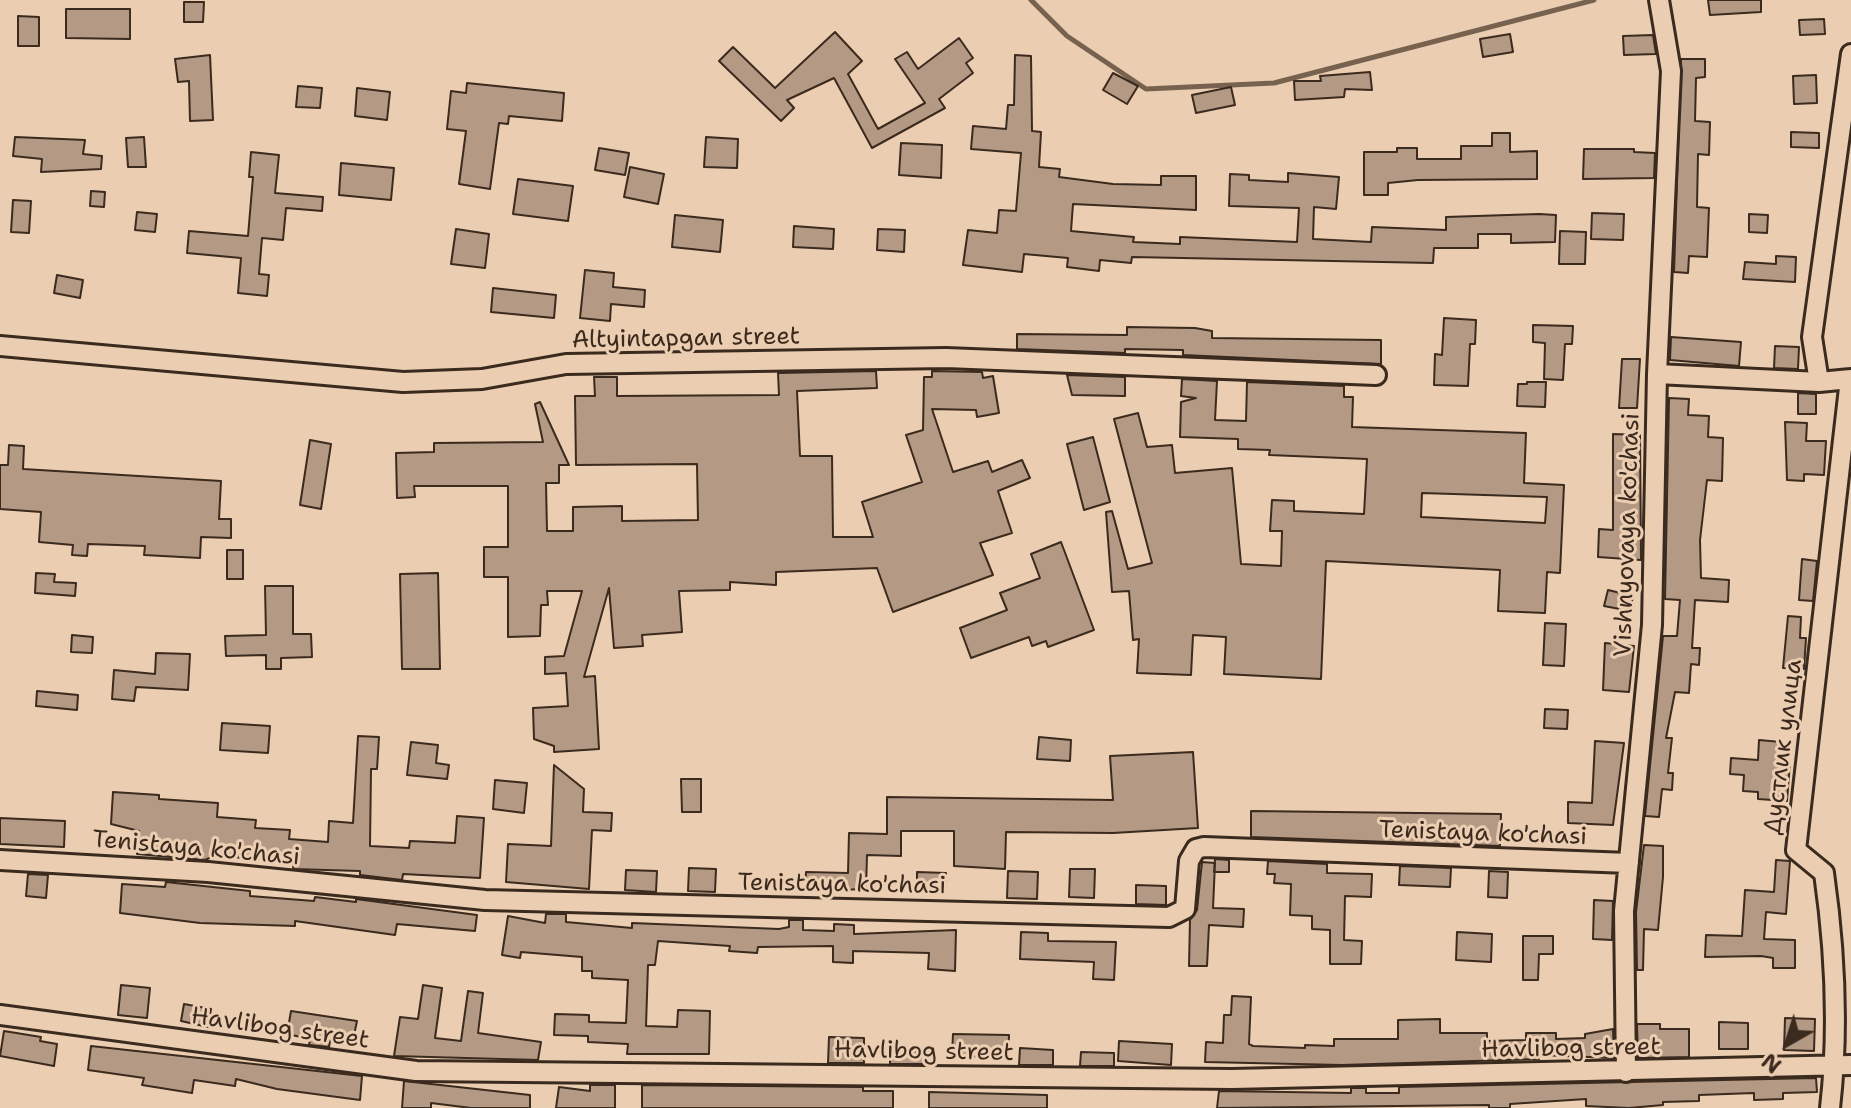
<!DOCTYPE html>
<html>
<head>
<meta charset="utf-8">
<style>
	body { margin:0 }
	#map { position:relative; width:1851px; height:1108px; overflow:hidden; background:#ebcdb1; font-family:"Shantell Sans",sans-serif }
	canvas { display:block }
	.north { position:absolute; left:1747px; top:1004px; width:80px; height:80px; -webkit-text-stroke:6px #ebcdb1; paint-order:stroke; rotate:219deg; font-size:22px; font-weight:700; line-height:32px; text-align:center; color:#3b2a1e }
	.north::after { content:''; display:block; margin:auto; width:28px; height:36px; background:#3b2a1e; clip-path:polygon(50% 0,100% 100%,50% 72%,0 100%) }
</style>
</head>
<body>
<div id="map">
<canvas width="1851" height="1108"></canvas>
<div class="north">N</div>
</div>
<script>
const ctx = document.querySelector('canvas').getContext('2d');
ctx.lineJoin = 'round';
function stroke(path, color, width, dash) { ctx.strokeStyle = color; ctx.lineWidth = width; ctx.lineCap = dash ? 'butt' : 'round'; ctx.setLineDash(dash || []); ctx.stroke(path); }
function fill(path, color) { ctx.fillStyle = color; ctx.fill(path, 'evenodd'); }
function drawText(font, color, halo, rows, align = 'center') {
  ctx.font = font + ' "Shantell Sans",sans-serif'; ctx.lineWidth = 6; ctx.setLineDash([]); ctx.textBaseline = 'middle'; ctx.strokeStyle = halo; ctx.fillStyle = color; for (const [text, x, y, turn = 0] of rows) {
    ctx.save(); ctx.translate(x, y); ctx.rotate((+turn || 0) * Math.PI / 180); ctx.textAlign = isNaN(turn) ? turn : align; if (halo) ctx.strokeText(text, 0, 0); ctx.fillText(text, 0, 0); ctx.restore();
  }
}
stroke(new Path2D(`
	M 1031,0 L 1067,36 L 1146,89 L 1274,83 L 1594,0`), '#776250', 5);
const building = new Path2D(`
	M 1708,0 L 1761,0 L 1761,12 L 1710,15 Z
	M 184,2 L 204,2 L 203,22 L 184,22 Z
	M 66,9 L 130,9 L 130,39 L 66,38 Z
	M 18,16 L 39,17 L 39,46 L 18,46 Z
	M 1824,19 L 1825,34 L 1800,35 L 1799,20 Z
	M 835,32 L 862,61 L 848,74 L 878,129 L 925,103 L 895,59 L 907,52 L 918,69 L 959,38 L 973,58 L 966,63 L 973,73 L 939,99 L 945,108 L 872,148 L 834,78 L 787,100 L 794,108 L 781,121 L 719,61 L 733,47 L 775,88 Z
	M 1510,34 L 1513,52 L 1483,57 L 1480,39 Z
	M 1653,35 L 1656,54 L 1624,55 L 1623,36 Z
	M 210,55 L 213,120 L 190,121 L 189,81 L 178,82 L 175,59 Z
	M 1015,55 L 1031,56 L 1032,131 L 1041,132 L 1039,167 L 1060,169 L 1059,177 L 1113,184 L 1161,185 L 1161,176 L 1196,176 L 1196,210 L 1073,204 L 1071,231 L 1134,237 L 1133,242 L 1180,244 L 1180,237 L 1297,242 L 1299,208 L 1229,206 L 1230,174 L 1249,175 L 1249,180 L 1288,182 L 1288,173 L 1339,177 L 1336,209 L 1314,207 L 1313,239 L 1371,242 L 1372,227 L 1446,230 L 1446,217 L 1539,214 L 1556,215 L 1555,242 L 1511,243 L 1511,234 L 1478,234 L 1478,248 L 1434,248 L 1433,263 L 1132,257 L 1131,263 L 1100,260 L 1099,271 L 1067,267 L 1068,258 L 1024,254 L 1022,272 L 963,265 L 968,230 L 997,233 L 999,210 L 1016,211 L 1021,153 L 971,149 L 973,126 L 1006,129 L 1008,105 L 1014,105 Z
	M 1681,59 L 1705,59 L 1705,77 L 1696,78 L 1695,121 L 1710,122 L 1709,155 L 1698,154 L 1697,207 L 1709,208 L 1707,257 L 1689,256 L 1688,273 L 1674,272 Z
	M 1370,72 L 1372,90 L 1345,89 L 1344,97 L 1295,100 L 1294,81 L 1321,81 L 1320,76 Z
	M 1113,73 L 1138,86 L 1127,104 L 1103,90 Z
	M 1816,75 L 1817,103 L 1794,104 L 1793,76 Z
	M 467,83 L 564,93 L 562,121 L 509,116 L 508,124 L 499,123 L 490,189 L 459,184 L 466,131 L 447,129 L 451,91 L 466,93 Z
	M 298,86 L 322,88 L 320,108 L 296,107 Z
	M 1231,87 L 1235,105 L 1196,113 L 1192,95 Z
	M 357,88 L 390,92 L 387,120 L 355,116 Z
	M 1791,132 L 1819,133 L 1819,148 L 1791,147 Z
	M 1492,133 L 1510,133 L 1510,152 L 1537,151 L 1537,179 L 1418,180 L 1388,183 L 1388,195 L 1364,195 L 1364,152 L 1397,152 L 1397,148 L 1417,148 L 1417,159 L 1461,159 L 1461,146 L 1492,146 Z
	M 15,137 L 85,140 L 83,154 L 102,156 L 101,169 L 41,172 L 42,159 L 13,156 Z
	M 144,137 L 146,167 L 128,167 L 126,138 Z
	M 706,137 L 738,139 L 737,168 L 704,167 Z
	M 901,143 L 942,145 L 941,178 L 899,175 Z
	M 599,148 L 629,153 L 625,175 L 595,170 Z
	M 1584,149 L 1634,149 L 1634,152 L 1655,153 L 1654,178 L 1583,179 Z
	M 251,152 L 279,155 L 275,193 L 323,197 L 322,211 L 286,208 L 283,240 L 262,238 L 259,274 L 269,275 L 267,296 L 238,293 L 241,258 L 187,253 L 189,231 L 248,236 L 253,177 L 249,177 Z
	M 341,163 L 394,168 L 391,200 L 339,195 Z
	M 630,167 L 664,174 L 658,204 L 624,197 Z
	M 518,179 L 573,186 L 568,221 L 513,214 Z
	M 91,191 L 105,192 L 104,207 L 90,206 Z
	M 13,200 L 31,201 L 29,233 L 11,232 Z
	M 137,212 L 157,214 L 155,232 L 135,230 Z
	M 1592,213 L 1624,214 L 1623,240 L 1591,239 Z
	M 1749,214 L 1768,215 L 1767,233 L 1749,232 Z
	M 675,215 L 723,220 L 720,252 L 672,247 Z
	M 794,226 L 834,229 L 833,249 L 793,247 Z
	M 456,229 L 489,234 L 485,268 L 451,264 Z
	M 878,229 L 905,230 L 904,252 L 877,250 Z
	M 1560,231 L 1586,232 L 1585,264 L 1559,264 Z
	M 1776,256 L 1796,257 L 1795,282 L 1743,279 L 1745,262 L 1776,264 Z
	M 585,270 L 614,273 L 613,287 L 645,290 L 644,307 L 611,304 L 610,321 L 580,318 Z
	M 57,275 L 83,280 L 80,298 L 54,293 Z
	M 493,288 L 556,295 L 554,318 L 491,312 Z
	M 1444,318 L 1476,320 L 1475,344 L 1470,344 L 1468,386 L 1434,385 L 1435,354 L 1442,355 Z
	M 1533,325 L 1573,326 L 1572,344 L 1565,344 L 1563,380 L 1544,379 L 1545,343 L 1533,342 Z
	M 1127,327 L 1195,328 L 1212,331 L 1212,338 L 1381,340 L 1381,364 L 1183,355 L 1183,350 L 1125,349 L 1125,353 L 1017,349 L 1017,334 L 1127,335 Z
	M 1671,337 L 1741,342 L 1739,366 L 1670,360 Z
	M 1775,346 L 1799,347 L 1798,369 L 1774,368 Z
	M 1622,359 L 1640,359 L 1637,408 L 1619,408 Z
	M 876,371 L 877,388 L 797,391 L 800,456 L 832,456 L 833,537 L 873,537 L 862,502 L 922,482 L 906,435 L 923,430 L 924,377 L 932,377 L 932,371 L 982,372 L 983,378 L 993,376 L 999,413 L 977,417 L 976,410 L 932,409 L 953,472 L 988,461 L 992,472 L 1022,460 L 1030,478 L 998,491 L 1012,533 L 980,543 L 993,575 L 893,612 L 877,568 L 776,572 L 776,585 L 730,582 L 730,590 L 679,591 L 682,632 L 642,635 L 643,646 L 614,648 L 609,588 L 584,677 L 595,676 L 599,749 L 554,752 L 554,746 L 534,739 L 533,708 L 568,706 L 566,673 L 545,674 L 545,657 L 564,656 L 582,591 L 547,591 L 548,605 L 541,605 L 540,636 L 508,637 L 508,577 L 484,577 L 484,547 L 508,547 L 508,486 L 414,486 L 415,497 L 397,498 L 396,453 L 434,452 L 434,443 L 543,442 L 535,404 L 540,402 L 569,465 L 559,465 L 559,483 L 546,483 L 547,531 L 573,531 L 573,507 L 622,506 L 622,521 L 698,520 L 697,464 L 576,465 L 575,396 L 595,396 L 594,377 L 617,377 L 617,396 L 779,395 L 778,373 Z
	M 1067,375 L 1125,377 L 1125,396 L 1072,395 Z
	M 1182,379 L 1217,381 L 1215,420 L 1246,421 L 1247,382 L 1344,386 L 1344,397 L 1353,397 L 1352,427 L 1526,433 L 1524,483 L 1564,485 L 1560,573 L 1547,572 L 1545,613 L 1498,611 L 1500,570 L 1326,561 L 1321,679 L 1224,674 L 1226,637 L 1193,635 L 1191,675 L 1137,673 L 1139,639 L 1133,640 L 1129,591 L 1112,592 L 1106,512 L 1112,511 L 1128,569 L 1152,563 L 1114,419 L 1138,413 L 1147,447 L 1172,445 L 1175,473 L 1232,468 L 1241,564 L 1281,566 L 1282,531 L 1270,531 L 1272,500 L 1294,501 L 1294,511 L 1364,514 L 1367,459 L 1269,455 L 1270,450 L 1238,449 L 1238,439 L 1180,437 L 1181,402 L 1196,398 L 1181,396 ZM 1422,493 L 1547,497 L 1545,523 L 1421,517 Z
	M 1527,382 L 1546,382 L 1545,407 L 1517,406 L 1518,384 L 1527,384 Z
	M 1798,393 L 1816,394 L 1816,414 L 1798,414 Z
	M 1669,398 L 1689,399 L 1688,415 L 1709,416 L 1708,437 L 1723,438 L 1722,481 L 1707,480 L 1700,540 L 1701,578 L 1729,580 L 1728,602 L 1695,600 L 1692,648 L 1700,648 L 1699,665 L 1691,664 L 1689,693 L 1675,692 L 1666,738 L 1672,738 L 1668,773 L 1673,773 L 1672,790 L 1662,789 L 1659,817 L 1645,816 L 1663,636 L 1677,636 L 1680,600 L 1665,599 Z
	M 1785,422 L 1807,423 L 1806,441 L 1826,441 L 1824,475 L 1804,474 L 1804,481 L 1787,480 Z
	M 1613,434 L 1640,435 L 1641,560 L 1598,557 L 1599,529 L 1613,530 Z
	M 1093,437 L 1110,502 L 1084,510 L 1067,444 Z
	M 310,440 L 331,444 L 321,509 L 300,505 Z
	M 9,445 L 24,446 L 23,469 L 221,481 L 219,519 L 231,519 L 231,538 L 201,537 L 200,558 L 144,555 L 145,546 L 88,544 L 87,556 L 72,555 L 73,545 L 39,542 L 41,512 L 0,509 L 0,465 L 8,465 Z
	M 1061,542 L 1094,630 L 1048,647 L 1046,641 L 1032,646 L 1029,637 L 971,658 L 960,628 L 1007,610 L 1000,593 L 1040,578 L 1031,554 Z
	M 227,550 L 243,550 L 243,579 L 227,579 Z
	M 1802,559 L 1817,561 L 1813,601 L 1799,600 Z
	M 36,573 L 55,574 L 54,582 L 76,583 L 75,596 L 35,593 Z
	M 438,573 L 440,669 L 402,669 L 400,574 Z
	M 265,586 L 293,586 L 293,634 L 311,634 L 312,657 L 281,658 L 281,669 L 266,669 L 266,655 L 226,656 L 225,636 L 266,635 Z
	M 1608,590 L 1633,596 L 1630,611 L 1604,606 Z
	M 1788,616 L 1801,617 L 1800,638 L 1806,638 L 1804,669 L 1783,668 Z
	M 1545,623 L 1566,624 L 1564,666 L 1543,665 Z
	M 72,635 L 93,637 L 92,653 L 71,652 Z
	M 1605,643 L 1634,646 L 1629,692 L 1603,690 Z
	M 156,653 L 190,654 L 188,690 L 136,687 L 134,701 L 112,699 L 114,670 L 155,674 Z
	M 37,691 L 78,695 L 77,710 L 36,706 Z
	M 1545,709 L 1568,710 L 1567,729 L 1544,728 Z
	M 222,723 L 270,726 L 268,753 L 220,750 Z
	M 358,736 L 379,737 L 377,769 L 371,769 L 370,846 L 409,848 L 410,841 L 455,843 L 457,816 L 484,818 L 480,878 L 403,874 L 402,880 L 360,875 L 360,871 L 293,869 L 294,861 L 214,856 L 205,860 L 137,854 L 139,831 L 111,824 L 113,792 L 159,795 L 159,799 L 218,803 L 217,817 L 256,820 L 255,828 L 290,830 L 289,839 L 328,842 L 329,821 L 353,823 Z
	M 1039,737 L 1071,740 L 1070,761 L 1037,759 Z
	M 1759,740 L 1781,742 L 1779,761 L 1790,762 L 1787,801 L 1758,799 L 1758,792 L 1743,791 L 1744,775 L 1730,774 L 1731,758 L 1758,760 Z
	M 1595,741 L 1624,743 L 1613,825 L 1568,823 L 1568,802 L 1592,803 Z
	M 411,742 L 438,745 L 436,763 L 449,765 L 447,779 L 407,775 Z
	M 1193,752 L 1198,828 L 1113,833 L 1006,832 L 1005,869 L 954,866 L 954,831 L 901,831 L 901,856 L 867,855 L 866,889 L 805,891 L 806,872 L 848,873 L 849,833 L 887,834 L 887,797 L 1113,800 L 1110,756 Z
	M 554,765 L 584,789 L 583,812 L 612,813 L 611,831 L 592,830 L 589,889 L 506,882 L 508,844 L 551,846 Z
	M 681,779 L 701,779 L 701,812 L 682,812 Z
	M 495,780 L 527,783 L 524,813 L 493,809 Z
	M 1251,811 L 1501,814 L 1500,846 L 1251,837 Z
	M 0,818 L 65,821 L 64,847 L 0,844 Z
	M 1644,845 L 1663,846 L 1663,877 L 1658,930 L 1644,929 L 1643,970 L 1637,970 L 1636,912 Z
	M 1215,859 L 1229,860 L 1229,872 L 1214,872 Z
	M 1776,860 L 1790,861 L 1786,914 L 1766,912 L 1764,939 L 1795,940 L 1795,968 L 1773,968 L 1773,958 L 1761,956 L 1705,957 L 1706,935 L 1742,936 L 1745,890 L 1774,892 Z
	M 1268,861 L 1327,864 L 1327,873 L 1372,874 L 1371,897 L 1345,896 L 1344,940 L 1362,941 L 1361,964 L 1330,964 L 1330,930 L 1312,929 L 1312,916 L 1290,915 L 1291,884 L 1274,883 L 1275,874 L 1267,874 Z
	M 1202,862 L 1215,863 L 1213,908 L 1244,909 L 1243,927 L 1209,925 L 1207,966 L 1189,966 L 1190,920 L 1197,910 Z
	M 1400,866 L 1451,868 L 1450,887 L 1399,885 Z
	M 689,868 L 716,869 L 715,892 L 688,891 Z
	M 1070,869 L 1095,869 L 1094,898 L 1069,897 Z
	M 626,870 L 657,871 L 656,892 L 625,890 Z
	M 1008,871 L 1038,872 L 1037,899 L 1007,898 Z
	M 1489,871 L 1508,872 L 1507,898 L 1488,897 Z
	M 917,872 L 946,873 L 945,891 L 917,890 Z
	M 28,874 L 48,875 L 46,898 L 26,896 Z
	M 166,882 L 250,891 L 250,896 L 314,901 L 315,897 L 356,902 L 356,899 L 477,915 L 475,931 L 397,924 L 395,935 L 295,921 L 295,926 L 200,923 L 120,913 L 122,884 L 165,887 Z
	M 1136,885 L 1166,886 L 1166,905 L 1136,904 Z
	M 1594,900 L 1613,901 L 1612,940 L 1593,939 Z
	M 546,914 L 566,914 L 566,922 L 632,928 L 632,923 L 779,929 L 789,927 L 789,920 L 803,920 L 803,930 L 834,931 L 834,924 L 854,925 L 854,934 L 956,930 L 955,971 L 928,969 L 929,953 L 853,951 L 853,963 L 833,962 L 833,946 L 758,947 L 757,953 L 729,951 L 730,946 L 658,941 L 655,965 L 648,965 L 646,1026 L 677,1027 L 678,1010 L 710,1011 L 709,1054 L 627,1054 L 628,1044 L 588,1042 L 588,1036 L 554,1035 L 555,1014 L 589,1015 L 589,1022 L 626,1023 L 628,980 L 592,978 L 592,971 L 582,971 L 582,957 L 521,952 L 520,958 L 502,955 L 508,916 L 545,923 Z
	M 1021,932 L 1048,933 L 1048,941 L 1116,942 L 1114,980 L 1093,979 L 1094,962 L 1020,959 Z
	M 1457,932 L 1492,934 L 1491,962 L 1456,960 Z
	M 1523,936 L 1553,936 L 1553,954 L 1539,954 L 1538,980 L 1523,980 Z
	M 121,985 L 150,988 L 147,1018 L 118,1015 Z
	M 423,985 L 442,988 L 435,1038 L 461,1041 L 468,991 L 483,993 L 478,1033 L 541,1042 L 538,1060 L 394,1056 L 400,1017 L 418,1019 Z
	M 1232,996 L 1251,997 L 1249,1044 L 1253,1046 L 1305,1048 L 1305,1045 L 1334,1046 L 1334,1039 L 1398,1039 L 1398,1020 L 1440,1019 L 1440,1033 L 1487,1033 L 1487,1041 L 1526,1040 L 1526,1033 L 1556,1033 L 1556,1039 L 1585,1038 L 1585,1034 L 1613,1029 L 1614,1058 L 1539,1055 L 1539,1059 L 1342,1065 L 1205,1062 L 1206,1042 L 1223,1043 L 1224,1015 L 1231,1015 Z
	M 184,1004 L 211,1009 L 208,1027 L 181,1021 Z
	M 291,1011 L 357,1021 L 352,1045 L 330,1041 L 329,1047 L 309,1045 L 310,1039 L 287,1034 Z
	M 1785,1018 L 1815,1019 L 1814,1051 L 1784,1050 Z
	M 1719,1022 L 1748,1023 L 1748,1049 L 1719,1049 Z
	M 1637,1024 L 1660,1024 L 1660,1029 L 1689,1029 L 1689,1057 L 1638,1058 Z
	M 4,1031 L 41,1037 L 40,1041 L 57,1044 L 54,1066 L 0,1056 Z
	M 953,1034 L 1009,1035 L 1008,1058 L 952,1055 Z
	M 829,1037 L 864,1038 L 864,1063 L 828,1063 Z
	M 1119,1041 L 1172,1044 L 1171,1065 L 1118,1061 Z
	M 91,1046 L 362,1076 L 360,1100 L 277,1089 L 236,1079 L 235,1086 L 194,1080 L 192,1093 L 142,1085 L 144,1078 L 88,1070 Z
	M 1020,1048 L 1053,1050 L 1053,1065 L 1019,1065 Z
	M 890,1051 L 926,1052 L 925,1064 L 890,1064 Z
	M 1081,1052 L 1114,1053 L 1114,1066 L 1080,1066 Z
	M 1816,1078 L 1817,1092 L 1783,1093 L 1783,1099 L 1754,1100 L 1754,1093 L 1699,1095 L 1699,1101 L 1663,1102 L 1663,1105 L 1629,1108 L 1586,1106 L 1586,1099 L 1510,1104 L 1510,1108 L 1489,1108 L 1489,1105 L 1217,1108 L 1219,1091 L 1351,1093 L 1351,1088 L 1366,1088 L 1366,1093 L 1399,1093 L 1399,1087 Z
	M 404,1081 L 530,1095 L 530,1108 L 471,1108 L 431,1103 L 431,1108 L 402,1108 Z
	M 590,1085 L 615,1085 L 615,1108 L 556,1108 L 559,1087 L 590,1091 Z
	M 642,1085 L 863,1087 L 863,1091 L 893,1091 L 893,1108 L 642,1108 Z
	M 929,1092 L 1047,1095 L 1047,1108 L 929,1108 Z`);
fill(building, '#b49a84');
stroke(building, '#3b2a1e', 2);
const minor = new Path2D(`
	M 0,346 L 403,382 L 482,379 L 566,364 L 946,358 L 1376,375
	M 1657,374 L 1819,382 L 1851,379
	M 1819,382 L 1812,337 L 1851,54
	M 0,860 L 208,872 L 485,900 L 1169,917 L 1185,909 L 1189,861 L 1196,849 L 1204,847 L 1629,863
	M 0,1015 L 416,1071 L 1232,1079 L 1851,1065
	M 1626,1072 L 1624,911 L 1652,625 L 1657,374 L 1671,71 L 1659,0
	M 1830,1108 C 1839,1030 1835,950 1824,873 L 1796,850 L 1850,379`);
stroke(minor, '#3b2a1e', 24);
stroke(minor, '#ebcdb1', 18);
drawText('24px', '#3b2a1e', '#ebcdb1', [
	["Altyintapgan street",686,339,-1],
	["Vishnyovaya ko'chasi",1628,535,-88],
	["Дустлик улица",1784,747,-83],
	["Tenistaya ko'chasi",1483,834,2],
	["Tenistaya ko'chasi",196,849,5],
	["Tenistaya ko'chasi",842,885,1],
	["Hаvlibog street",280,1029,8],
	["Hаvlibog street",1571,1049,-1],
	["Hаvlibog street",924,1052,1]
]);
</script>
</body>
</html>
